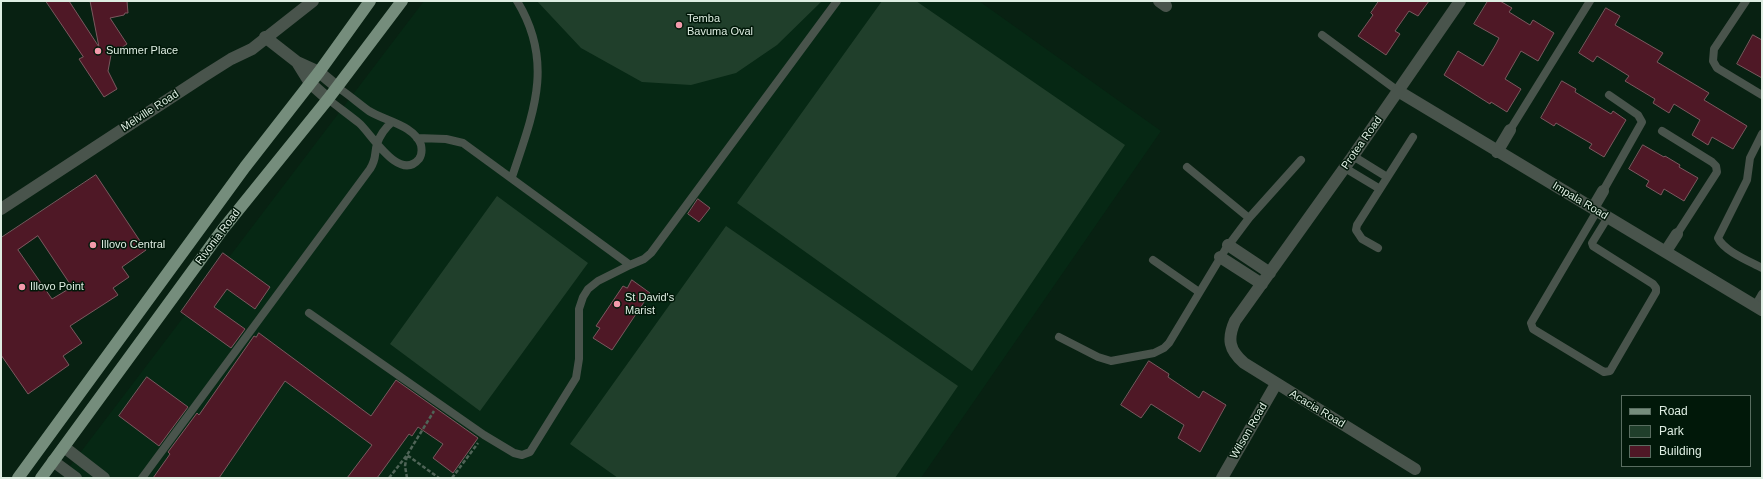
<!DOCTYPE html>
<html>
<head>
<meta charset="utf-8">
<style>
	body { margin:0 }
	#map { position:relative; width:1763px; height:479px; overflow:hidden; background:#082112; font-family:Arial,sans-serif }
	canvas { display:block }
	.frame { position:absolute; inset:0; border:2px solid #deede2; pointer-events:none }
	.legend { position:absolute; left:1621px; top:395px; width:130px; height:72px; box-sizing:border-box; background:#011809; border:1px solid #596d60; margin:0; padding:5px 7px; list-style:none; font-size:12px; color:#deede2 }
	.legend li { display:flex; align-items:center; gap:8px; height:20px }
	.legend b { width:20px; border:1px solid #596d60 }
</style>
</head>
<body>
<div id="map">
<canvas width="1763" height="479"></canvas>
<div class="frame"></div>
<ul class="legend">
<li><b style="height:5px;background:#758d7c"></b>Road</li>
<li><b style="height:11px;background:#203f2b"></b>Park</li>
<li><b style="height:11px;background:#4f1826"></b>Building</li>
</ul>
</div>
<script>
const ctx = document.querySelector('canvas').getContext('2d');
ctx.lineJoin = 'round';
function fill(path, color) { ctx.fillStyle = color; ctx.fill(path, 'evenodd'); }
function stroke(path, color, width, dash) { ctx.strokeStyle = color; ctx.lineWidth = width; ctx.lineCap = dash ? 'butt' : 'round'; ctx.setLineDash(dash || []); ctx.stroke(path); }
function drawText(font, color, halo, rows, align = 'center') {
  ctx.font = font + ' Arial,sans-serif'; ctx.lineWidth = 3; ctx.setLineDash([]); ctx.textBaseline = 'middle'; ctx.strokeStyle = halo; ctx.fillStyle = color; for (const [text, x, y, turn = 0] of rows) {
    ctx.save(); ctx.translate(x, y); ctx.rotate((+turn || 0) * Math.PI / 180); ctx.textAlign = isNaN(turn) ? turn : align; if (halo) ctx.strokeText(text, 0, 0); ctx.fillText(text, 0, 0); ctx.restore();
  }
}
fill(new Path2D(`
	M 424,1 L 979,1 L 1161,131 L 921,478 L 61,478 Z`), '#062814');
fill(new Path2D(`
	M 537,1 L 822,1 L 777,45 L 736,73 L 691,85 L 642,82 L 581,48 Z
	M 882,1 L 916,1 L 1125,145 L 972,371 L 737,203 Z
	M 497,196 L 588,263 L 480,411 L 390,344 Z
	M 726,226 L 958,386 L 895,478 L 618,478 L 570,444 Z`), '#203f2b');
const building = new Path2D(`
	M 46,1 L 69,1 L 99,47 L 90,1 L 127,1 L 128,13 L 125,13 L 124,15 L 110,18 L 127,44 L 111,55 L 108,71 L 117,89 L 104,97 L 79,59 L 83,57 Z
	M 1379,1 L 1429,1 L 1418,16 L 1409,11 L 1395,31 L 1400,34 L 1386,55 L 1358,36 L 1373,15 L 1371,13 Z
	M 1488,1 L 1500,1 L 1512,8 L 1509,12 L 1530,25 L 1533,20 L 1554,33 L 1538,61 L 1521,51 L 1505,79 L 1521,89 L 1507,112 L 1491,102 L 1490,104 L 1444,75 L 1458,51 L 1483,66 L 1496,44 L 1499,38 L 1474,24 Z
	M 1606,8 L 1620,16 L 1615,25 L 1663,53 L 1657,62 L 1709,93 L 1704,100 L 1747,126 L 1733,149 L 1712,137 L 1708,145 L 1692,135 L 1700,120 L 1674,104 L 1669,113 L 1653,103 L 1655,99 L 1625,81 L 1629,76 L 1597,56 L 1593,62 L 1579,53 Z
	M 1753,35 L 1762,40 L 1762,78 L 1737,64 Z
	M 1562,81 L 1576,89 L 1575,92 L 1611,114 L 1613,111 L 1626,120 L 1604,157 L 1589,148 L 1592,144 L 1556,123 L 1554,126 L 1541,118 Z
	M 1643,145 L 1664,157 L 1665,156 L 1680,165 L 1679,167 L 1698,178 L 1684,201 L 1664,189 L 1661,195 L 1646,186 L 1649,181 L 1629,169 Z
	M 96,175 L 146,250 L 122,267 L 129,277 L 113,288 L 118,295 L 70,326 L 82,343 L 63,356 L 69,365 L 28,394 L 1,355 L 1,238 ZM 38,236 L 72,287 L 52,299 L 18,250 Z
	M 698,199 L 710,208 L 699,222 L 688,214 Z
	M 223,253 L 270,287 L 255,309 L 227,289 L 214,307 L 245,329 L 231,348 L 181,312 Z
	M 632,280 L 650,293 L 612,350 L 593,338 L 600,328 L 596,326 L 623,286 L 627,288 Z
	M 259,333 L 371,416 L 396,380 L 478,438 L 453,473 L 433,458 L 443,444 L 418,427 L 412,436 L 409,434 L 377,478 L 347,478 L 372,445 L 285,381 L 219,478 L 153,478 L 170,454 L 168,452 L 197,413 L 199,415 L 254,336 L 256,337 Z
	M 1149,361 L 1169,374 L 1168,377 L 1199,398 L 1203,391 L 1226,405 L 1200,452 L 1178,438 L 1184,425 L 1151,404 L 1141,418 L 1121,405 Z
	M 147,377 L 188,407 L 159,446 L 119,416 Z`);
fill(building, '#4f1826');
stroke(building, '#7a595f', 1);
stroke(new Path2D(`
	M 389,478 L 407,455 L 439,478
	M 407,478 L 405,466 L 407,455 L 434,411
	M 452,478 L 478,443`), '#4f6457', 2.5, [4, 2]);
stroke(new Path2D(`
	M 1746,1 L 1714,49 L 1713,61 L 1717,68 L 1762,95
	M 1322,35 L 1398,91
	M 328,99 C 338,107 349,115 359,123 C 371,133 399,183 419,159 C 422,155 422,150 421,145 C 414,125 385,121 369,111 C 358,103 348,94 337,87
	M 1510,130 L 1590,1
	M 1662,131 L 1712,162 L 1716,166 L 1717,172 L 1677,234
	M 1762,134 L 1750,158 L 1747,180 L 1718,238 C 1724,251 1749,261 1762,268
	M 417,138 L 446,139 L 463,143 L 630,265 L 644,259 L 651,253 L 837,1
	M 1353,156 L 1387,177
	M 1187,167 L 1249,218
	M 1345,168 L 1380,189
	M 512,177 C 533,114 555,63 517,1
	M 1603,191 L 1642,122 L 1638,115 L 1609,95
	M 1597,211 L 1531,323 L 1533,329 L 1604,372 L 1610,371 L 1656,292 L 1656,288 L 1653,284 L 1593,246 L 1592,243 L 1608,217
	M 1378,248 L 1362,239 L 1356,230 L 1357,225 L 1413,137
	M 1153,260 L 1199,292
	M 1755,306 L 1762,294
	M 309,313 L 484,435 L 514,453 L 522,455 L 530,452 L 576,378 L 579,359 L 579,309 L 583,297 L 588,289 L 598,281 L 630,265
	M 1059,337 L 1098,357 L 1111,361 L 1154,353 L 1164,348 L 1169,343 L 1225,250 L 1249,218 L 1301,160
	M 142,478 L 370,169 C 377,158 374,154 377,144 C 380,135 385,128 392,122`), '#49544c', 8);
stroke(new Path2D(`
	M 1159,1 L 1166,6
	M 265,37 L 297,62 L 319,72 L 337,87
	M 297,62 L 310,83 L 328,99
	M 1398,91 L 1762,310
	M 1497,152 L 1510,130
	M 1593,208 L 1603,191
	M 1,209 L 204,76 L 231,59 L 252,49 L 313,1
	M 1228,245 L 1270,273
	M 1666,251 L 1677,234
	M 1220,257 L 1262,284
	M 64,447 L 104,478
	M 53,461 L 76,478
	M 1415,469 L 1244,363 C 1229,350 1227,339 1235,321 L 1353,156 L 1460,1
	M 1222,478 L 1276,384`), '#49544c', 12);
stroke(new Path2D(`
	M 18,478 L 245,167 L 319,72 L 370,1
	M 41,478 L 223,229 L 328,99 L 402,1`), '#758d7c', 12);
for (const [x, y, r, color] of [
	[679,25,4,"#f39aab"],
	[98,51,4,"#f39aab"],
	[93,245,4,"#f39aab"],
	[22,287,4,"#f39aab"],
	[617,304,4,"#f39aab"]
]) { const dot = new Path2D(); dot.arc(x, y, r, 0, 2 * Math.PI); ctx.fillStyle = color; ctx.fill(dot); stroke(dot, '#011809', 1.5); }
drawText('11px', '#deede2', '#011809', [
	["Temba",687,19],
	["Bavuma Oval",687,32],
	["Summer Place",106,51],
	["Illovo Central",101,245],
	["Illovo Point",30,287],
	["St David's",625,298],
	["Marist",625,311]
], 'left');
drawText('11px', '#deede2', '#011809', [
	["Melville Road",150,111,-33],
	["Protea Road",1362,143,-55],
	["Impala Road",1580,201,31],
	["Rivonia Road",218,237,-53],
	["Acacia Road",1317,409,31],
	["Wilson Road",1249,431,-60]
]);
</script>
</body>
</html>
